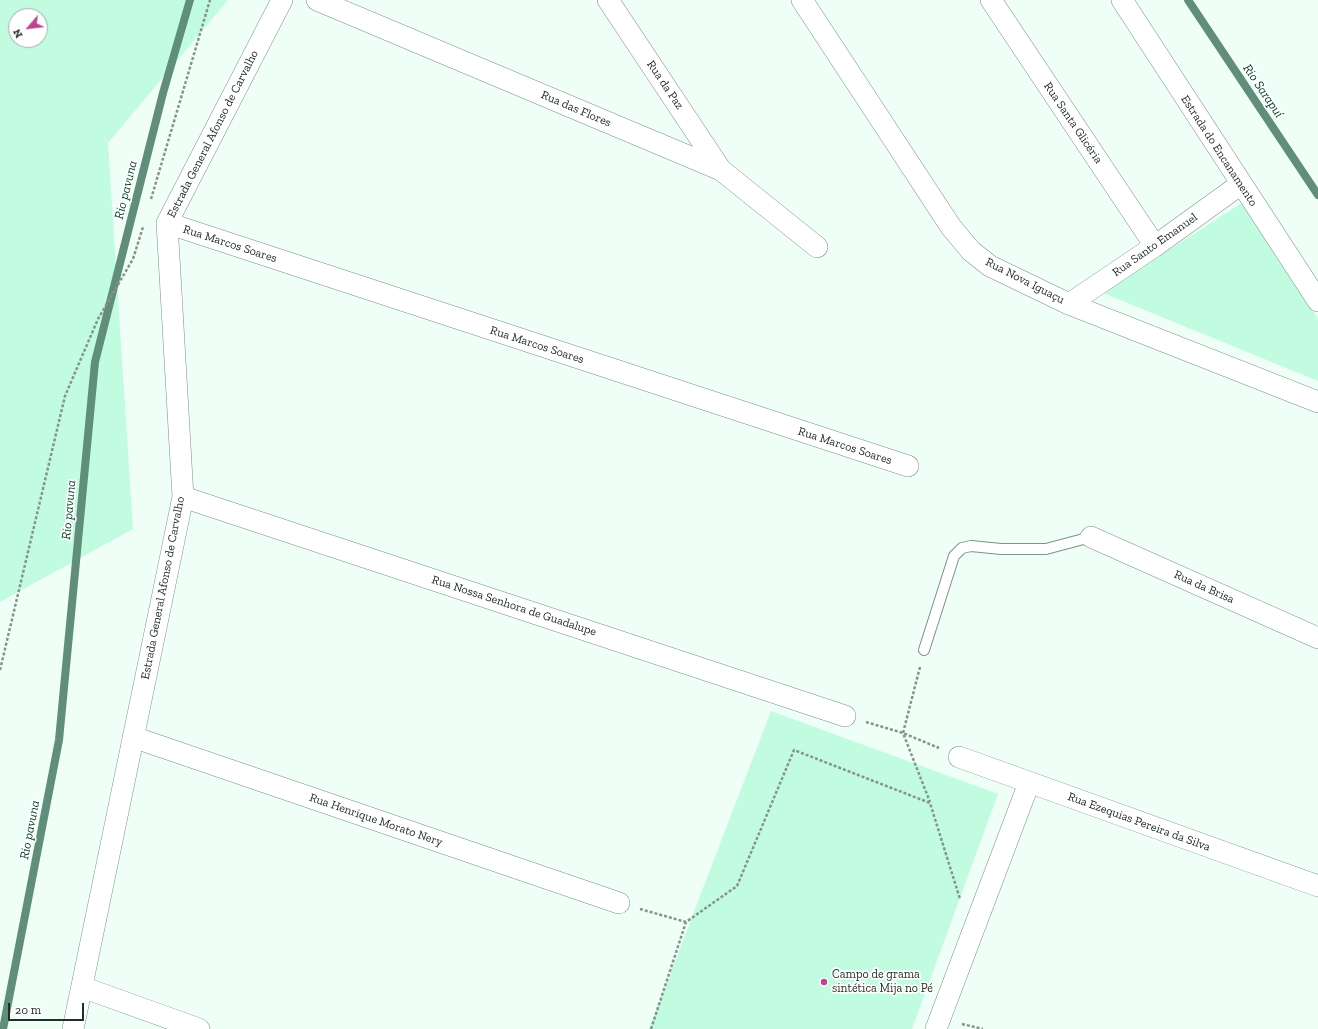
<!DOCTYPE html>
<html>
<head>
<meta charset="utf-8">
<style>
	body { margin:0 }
	#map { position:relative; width:1318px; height:1029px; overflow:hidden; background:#effef7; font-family:"Zilla Slab",serif }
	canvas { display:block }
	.north { position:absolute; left:8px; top:8px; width:40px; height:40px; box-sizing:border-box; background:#fff; border:1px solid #a7aba9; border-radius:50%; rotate:242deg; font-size:11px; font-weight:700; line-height:16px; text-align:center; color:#242d29 }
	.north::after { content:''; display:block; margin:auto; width:14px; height:18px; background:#c04392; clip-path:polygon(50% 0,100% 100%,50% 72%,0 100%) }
	.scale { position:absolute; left:8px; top:1003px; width:76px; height:18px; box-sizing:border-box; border:2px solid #242d29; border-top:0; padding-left:5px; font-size:12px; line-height:14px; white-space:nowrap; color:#242d29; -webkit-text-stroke:3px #fff; paint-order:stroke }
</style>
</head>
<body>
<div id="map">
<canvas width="1318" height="1029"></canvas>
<div class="north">N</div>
<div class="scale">20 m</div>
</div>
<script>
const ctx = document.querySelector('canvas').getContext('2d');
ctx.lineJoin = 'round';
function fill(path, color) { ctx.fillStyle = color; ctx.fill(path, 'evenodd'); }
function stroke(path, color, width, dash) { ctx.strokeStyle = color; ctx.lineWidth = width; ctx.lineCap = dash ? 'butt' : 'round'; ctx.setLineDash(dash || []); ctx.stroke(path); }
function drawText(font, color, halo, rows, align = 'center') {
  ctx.font = font + ' "Zilla Slab",serif'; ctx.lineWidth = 3.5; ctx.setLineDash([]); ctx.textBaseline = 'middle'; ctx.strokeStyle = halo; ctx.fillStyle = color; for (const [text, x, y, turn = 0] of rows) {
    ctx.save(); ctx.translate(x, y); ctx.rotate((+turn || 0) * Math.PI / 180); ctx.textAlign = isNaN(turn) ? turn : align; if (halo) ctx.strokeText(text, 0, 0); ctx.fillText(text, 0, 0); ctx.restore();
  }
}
fill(new Path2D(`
	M 0,0 L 228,0 L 108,143 L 133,529 L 0,602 ZM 16,16 L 40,16 L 40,40 L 16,40 Z
	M 1246,200 L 1318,319 L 1318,381 L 1103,293 Z
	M 771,711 L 998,794 L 912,1029 L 649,1029 Z`), '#c1fce1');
stroke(new Path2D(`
	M 1188,0 L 1318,195
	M 3,1029 L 59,740 L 95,362 L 163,93 L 190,0`), '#608e7a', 8);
const lane = new Path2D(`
	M 924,650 L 954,556 L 962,548 L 971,546 L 1001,549 L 1046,549 L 1091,537`);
const street = new Path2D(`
	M 317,0 L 721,170 L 817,247
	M 608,0 L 721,170
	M 802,0 L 951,227 L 971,251 L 990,266 L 1069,304 L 1318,402
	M 991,0 L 1155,246
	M 1122,0 L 1318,301
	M 167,223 L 908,466
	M 1069,304 L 1155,246 L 1241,184
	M 183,497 L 845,716
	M 1091,537 L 1318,638
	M 133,737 L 619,903
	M 959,757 L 1318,886
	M 82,987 L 199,1029
	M 73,1029 L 183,497 L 167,223 L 282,0
	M 936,1029 L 1029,783`);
stroke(lane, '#7c9288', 12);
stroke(street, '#7c9288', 22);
stroke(new Path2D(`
	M 151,199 L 210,0
	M 920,667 L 903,733 L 930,802
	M 0,670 L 65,396 L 98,319 L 133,259 L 143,227
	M 866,722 L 903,733 L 939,748
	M 640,909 L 686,922
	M 962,1024 L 983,1029
	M 651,1029 L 686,922 L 737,886 L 794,750 L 930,803 L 960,899`), '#87938d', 2.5, [3, 2]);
stroke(lane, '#fff', 10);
stroke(street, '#fff', 21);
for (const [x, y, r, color] of [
	[824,982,4,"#c04392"]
]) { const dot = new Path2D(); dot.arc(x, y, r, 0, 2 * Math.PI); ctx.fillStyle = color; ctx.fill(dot); stroke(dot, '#fff', 1.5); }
drawText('12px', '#242d29', '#fff', [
	["Rua da Paz",665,85,56],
	["Rua das Flores",576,109,23],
	["Rua Santa Glicéria",1073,123,56],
	["Estrada General Afonso de Carvalho",213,134,-63],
	["Estrada do Encanamento",1219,151,57],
	["Rua Marcos Soares",230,244,18],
	["Rua Santo Emanuel",1155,245,-35],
	["Rua Nova Iguaçu",1025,281,27],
	["Rua Marcos Soares",537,345,18],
	["Rua Marcos Soares",845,446,18],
	["Rua da Brisa",1204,587,24],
	["Estrada General Afonso de Carvalho",163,588,-79],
	["Rua Nossa Senhora de Guadalupe",514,606,18],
	["Rua Henrique Morato Nery",376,820,19],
	["Rua Ezequias Pereira da Silva",1139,822,20]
]);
drawText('12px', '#242d29', '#fff', [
	["Campo de grama",832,975],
	["sintética Mija no Pé",832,989]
], 'left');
drawText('italic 13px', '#073e2c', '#fff', [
	["Rio Sarapuí",1263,91,56],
	["Rio pavuna",126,190,-76],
	["Rio pavuna",69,510,-85],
	["Rio pavuna",30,830,-79]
]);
</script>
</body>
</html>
